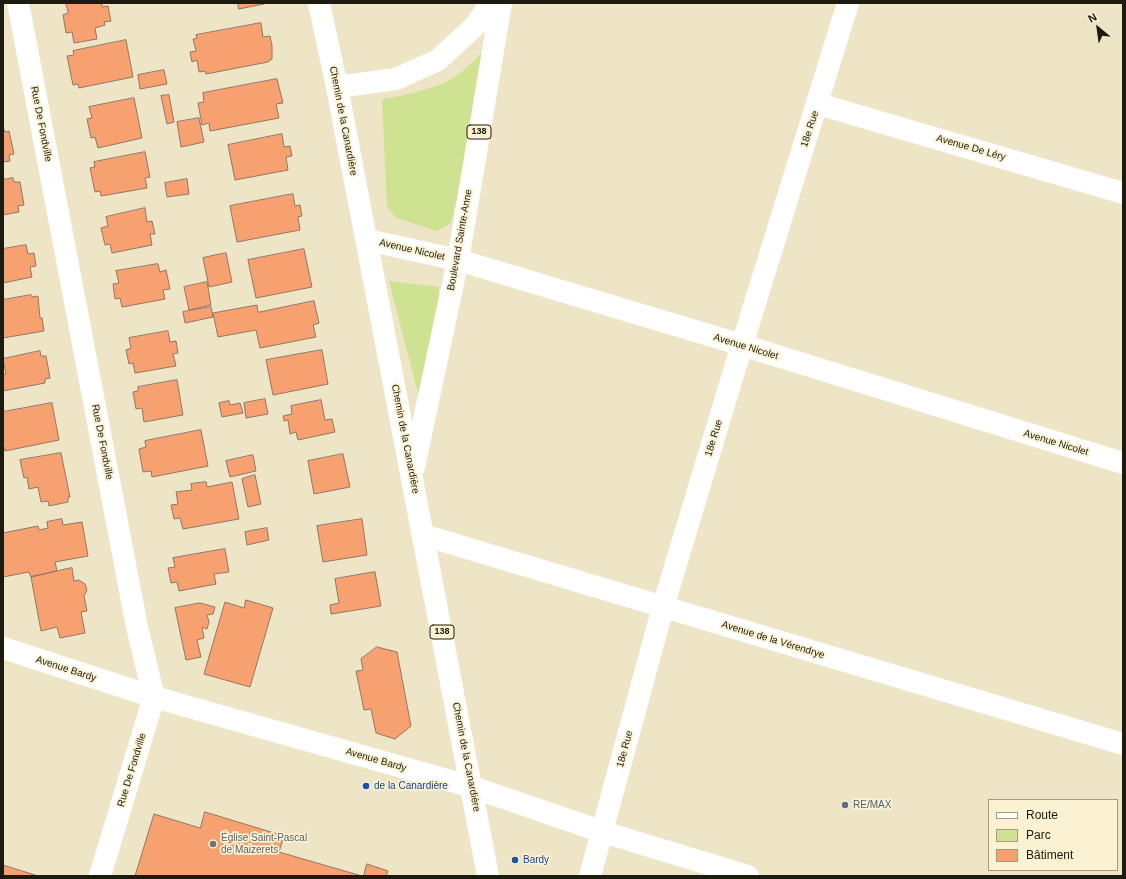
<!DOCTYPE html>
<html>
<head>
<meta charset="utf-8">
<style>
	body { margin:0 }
	#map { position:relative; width:1126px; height:879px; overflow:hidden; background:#eee5c6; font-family:Helvetica,sans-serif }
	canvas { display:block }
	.frame { position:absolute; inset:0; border:4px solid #1d1a0f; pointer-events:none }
	.legend { position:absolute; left:988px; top:799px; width:130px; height:72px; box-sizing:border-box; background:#fbf2d3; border:1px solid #a29c85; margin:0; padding:5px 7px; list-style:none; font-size:12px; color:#1d1a0f }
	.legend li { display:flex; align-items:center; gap:8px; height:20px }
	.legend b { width:20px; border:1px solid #a29c85 }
	.north { position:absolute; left:1078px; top:8px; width:40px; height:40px; -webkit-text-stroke:3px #fbf2d3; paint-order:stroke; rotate:331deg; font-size:11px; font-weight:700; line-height:16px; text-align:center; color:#1d1a0f }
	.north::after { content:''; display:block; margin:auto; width:14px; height:18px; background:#1d1a0f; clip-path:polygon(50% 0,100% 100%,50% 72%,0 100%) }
</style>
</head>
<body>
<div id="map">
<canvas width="1126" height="879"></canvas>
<div class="frame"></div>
<ul class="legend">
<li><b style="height:5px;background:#fff"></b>Route</li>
<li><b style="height:11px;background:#cee291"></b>Parc</li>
<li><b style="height:11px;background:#f8a170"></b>Bâtiment</li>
</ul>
<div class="north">N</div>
</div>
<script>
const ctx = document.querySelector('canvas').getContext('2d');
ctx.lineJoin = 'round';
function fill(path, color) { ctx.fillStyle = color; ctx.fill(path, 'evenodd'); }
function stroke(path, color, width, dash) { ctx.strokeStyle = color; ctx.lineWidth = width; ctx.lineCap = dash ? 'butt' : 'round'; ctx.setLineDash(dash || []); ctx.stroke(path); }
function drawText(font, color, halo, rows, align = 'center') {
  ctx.font = font + ' Helvetica,sans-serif'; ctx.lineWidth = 3.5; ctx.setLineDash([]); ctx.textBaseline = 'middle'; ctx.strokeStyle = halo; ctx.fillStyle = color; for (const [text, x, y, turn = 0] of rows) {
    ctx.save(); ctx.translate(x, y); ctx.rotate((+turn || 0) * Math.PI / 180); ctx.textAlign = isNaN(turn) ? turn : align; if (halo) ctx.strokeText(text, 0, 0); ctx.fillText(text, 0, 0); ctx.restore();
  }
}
fill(new Path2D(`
	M 495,36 L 451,223 L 437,231 L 396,218 L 387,207 L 382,99 C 402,96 429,90 448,81 C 466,71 482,53 495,36 Z
	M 389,281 L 439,287 L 434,411 L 423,412 Z`), '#cee291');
const building = new Path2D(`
	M 66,3 L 102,3 L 102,7 L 108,6 L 111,21 L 104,22 L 105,25 L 95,28 L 97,39 L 74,43 L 72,32 L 66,33 L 63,15 L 68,13 Z
	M 238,3 L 264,3 L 264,4 L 239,9 Z
	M 261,23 L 263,37 L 270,36 L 272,46 L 272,59 L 268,62 L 206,74 L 205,71 L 199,72 L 197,60 L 192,62 L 190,52 L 196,51 L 193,39 L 197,38 L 196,35 Z
	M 126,40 L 133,77 L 79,88 L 78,84 L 73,85 L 67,56 L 74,55 L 73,51 Z
	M 164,70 L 167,84 L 140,89 L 138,75 Z
	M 277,79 L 283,103 L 276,104 L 279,118 L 210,131 L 209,123 L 202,125 L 198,103 L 204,102 L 203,93 Z
	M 169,95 L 174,122 L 167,124 L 161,96 Z
	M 134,98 L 142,138 L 98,148 L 95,137 L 91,138 L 87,119 L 92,118 L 89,107 Z
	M 199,118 L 204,142 L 181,147 L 177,122 Z
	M 3,127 L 5,132 L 9,131 L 14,154 L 9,155 L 10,161 L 3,162 Z
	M 282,134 L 284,147 L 290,146 L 292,156 L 286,157 L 288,170 L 235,180 L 228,145 Z
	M 145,152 L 150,177 L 145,178 L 147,188 L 101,196 L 100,191 L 95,192 L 90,168 L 95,167 L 94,162 Z
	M 13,178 L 14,182 L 20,182 L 24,205 L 18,206 L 19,212 L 3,215 L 3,180 Z
	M 187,179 L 189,194 L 167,197 L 165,183 Z
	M 293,194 L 295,206 L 300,205 L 302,216 L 298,217 L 300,230 L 237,242 L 230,206 Z
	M 145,208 L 147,222 L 152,221 L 155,234 L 150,234 L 152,245 L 112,253 L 110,244 L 105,245 L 101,228 L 108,226 L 106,217 Z
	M 26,245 L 28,254 L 34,253 L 36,266 L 30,267 L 32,277 L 3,283 L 3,249 Z
	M 304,249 L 312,287 L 256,298 L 248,260 Z
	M 226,253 L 232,282 L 209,287 L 203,258 Z
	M 158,264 L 160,272 L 166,270 L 170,289 L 163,290 L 165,299 L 122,307 L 120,298 L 115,299 L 113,284 L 119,283 L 116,271 Z
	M 207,282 L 211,305 L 189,310 L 184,287 Z
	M 31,295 L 32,297 L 38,296 L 40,318 L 42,318 L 44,331 L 3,338 L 3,300 Z
	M 314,301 L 319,323 L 313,325 L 316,337 L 260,348 L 256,330 L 218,337 L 213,313 L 257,305 L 258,312 Z
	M 211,307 L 213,317 L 185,323 L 183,312 Z
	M 168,331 L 170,342 L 176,341 L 178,353 L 173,354 L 176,366 L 135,373 L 133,363 L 129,364 L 126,350 L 131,348 L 129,338 Z
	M 322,350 L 328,384 L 273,395 L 266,360 Z
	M 40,351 L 41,356 L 46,356 L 50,378 L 45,379 L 45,383 L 3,391 L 3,374 L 6,374 L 3,359 Z
	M 177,380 L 183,415 L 144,422 L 142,408 L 136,409 L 133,392 L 138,391 L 138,387 Z
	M 265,399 L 268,414 L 246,418 L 244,403 Z
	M 321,400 L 325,420 L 332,419 L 335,432 L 298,440 L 296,432 L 290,434 L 288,420 L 284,421 L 283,416 L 292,414 L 291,406 Z
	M 229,401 L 230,405 L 240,403 L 243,413 L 222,417 L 219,403 Z
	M 52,403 L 59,440 L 5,451 L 3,445 L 3,412 Z
	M 201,430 L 208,466 L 152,477 L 151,471 L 143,472 L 139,449 L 146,447 L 145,441 Z
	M 61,453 L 70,497 L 68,497 L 68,502 L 49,506 L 48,501 L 41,502 L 38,487 L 29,489 L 27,477 L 24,478 L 20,460 Z
	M 343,454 L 350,487 L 314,494 L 308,461 Z
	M 253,455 L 256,471 L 230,477 L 226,461 Z
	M 255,475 L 261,504 L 248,507 L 242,479 Z
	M 206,482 L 207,487 L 232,482 L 239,519 L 183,529 L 180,518 L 174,519 L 171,505 L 178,504 L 176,492 L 192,490 L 191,484 Z
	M 62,519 L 63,525 L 82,522 L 88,556 L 55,562 L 57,571 L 31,577 L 29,572 L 3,577 L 3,533 L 38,526 L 39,530 L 48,528 L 47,522 Z
	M 362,519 L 367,555 L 323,562 L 317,526 Z
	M 267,528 L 269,540 L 247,545 L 245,532 Z
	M 225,549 L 229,572 L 214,574 L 216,584 L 179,591 L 177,582 L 171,583 L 168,568 L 175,567 L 173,558 Z
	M 72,568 L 74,581 L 79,580 L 85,584 L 87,590 L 84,596 L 87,611 L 81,612 L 85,633 L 60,638 L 57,627 L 41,631 L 31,577 Z
	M 375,572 L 381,606 L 331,614 L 330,605 L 339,603 L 335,579 Z
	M 246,600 L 273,608 L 250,687 L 204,674 L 225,602 L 244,608 Z
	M 200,603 L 215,607 L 213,614 L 207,615 L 209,622 L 207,629 L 202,627 L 204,638 L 197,640 L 201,657 L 186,660 L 175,608 Z
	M 377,647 L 397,652 L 411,726 L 395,739 L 376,733 L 371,709 L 364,710 L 356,671 L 363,670 L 361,659 Z
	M 205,812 L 284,836 L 279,852 L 362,876 L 135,876 L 154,814 L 200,828 Z
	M 367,864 L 388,871 L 386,876 L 364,876 Z
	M 3,865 L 38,876 L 3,876 Z`);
fill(building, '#f8a170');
stroke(building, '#917566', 1);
stroke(new Path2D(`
	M 18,3 L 137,627 L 154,697 L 100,876
	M 818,104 L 1123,193
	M 367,240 L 458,260 L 742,345 L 1123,463
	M 423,535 L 1123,744
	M 3,648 L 154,697 L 472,787 L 603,832 L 748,876
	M 590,876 L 663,607 L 742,345 L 848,3`), '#fff', 22);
stroke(new Path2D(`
	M 319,3 L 337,87`), '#fff', 22);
stroke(new Path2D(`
	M 414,467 L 458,260 L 501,3
	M 488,876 L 337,87 L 396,79 L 438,60 L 475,26 L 491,3`), '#fff', 22);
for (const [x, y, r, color] of [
	[366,786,4,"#1a4fb4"],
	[845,805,4,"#5c6f8a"],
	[213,844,4,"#6b7280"],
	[515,860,4,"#1a4fb4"]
]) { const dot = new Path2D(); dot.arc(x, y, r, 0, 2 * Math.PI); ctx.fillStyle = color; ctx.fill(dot); stroke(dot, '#fbf2d3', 1.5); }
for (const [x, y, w] of [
	[479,132,24],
	[442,632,24]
]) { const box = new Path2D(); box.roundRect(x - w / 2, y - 7, w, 14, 3); ctx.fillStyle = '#fbf2d3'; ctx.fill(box); stroke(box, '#1d1a0f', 1); }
drawText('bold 9px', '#1d1a0f', null, [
	["138",479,132],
	["138",442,632]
]);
drawText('10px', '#1d1a0f', '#fbf2d3', [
	["Chemin de la Canardière",343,121,79],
	["Rue De Fondville",41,124,79],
	["18e Rue",810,129,-72],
	["Avenue De Léry",971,148,16],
	["Boulevard Sainte-Anne",460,240,-80],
	["Avenue Nicolet",412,250,13],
	["Avenue Nicolet",746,347,17],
	["18e Rue",714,438,-73],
	["Chemin de la Canardière",405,439,79],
	["Rue De Fondville",102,442,79],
	["Avenue Nicolet",1056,443,17],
	["Avenue de la Vérendrye",773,640,17],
	["Avenue Bardy",66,669,18],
	["18e Rue",625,749,-75],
	["Chemin de la Canardière",466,757,79],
	["Avenue Bardy",376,760,16],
	["Rue De Fondville",132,770,-73]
]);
drawText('10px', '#164399', '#fbf2d3', [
	["de la Canardière",374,786],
	["Bardy",523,860]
], 'left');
drawText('10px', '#4e5e75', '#fbf2d3', [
	["RE/MAX",853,805]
], 'left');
drawText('10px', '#5b616d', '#fbf2d3', [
	["Église Saint-Pascal",221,838],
	["de Maizerets",221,850]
], 'left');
</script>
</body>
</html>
